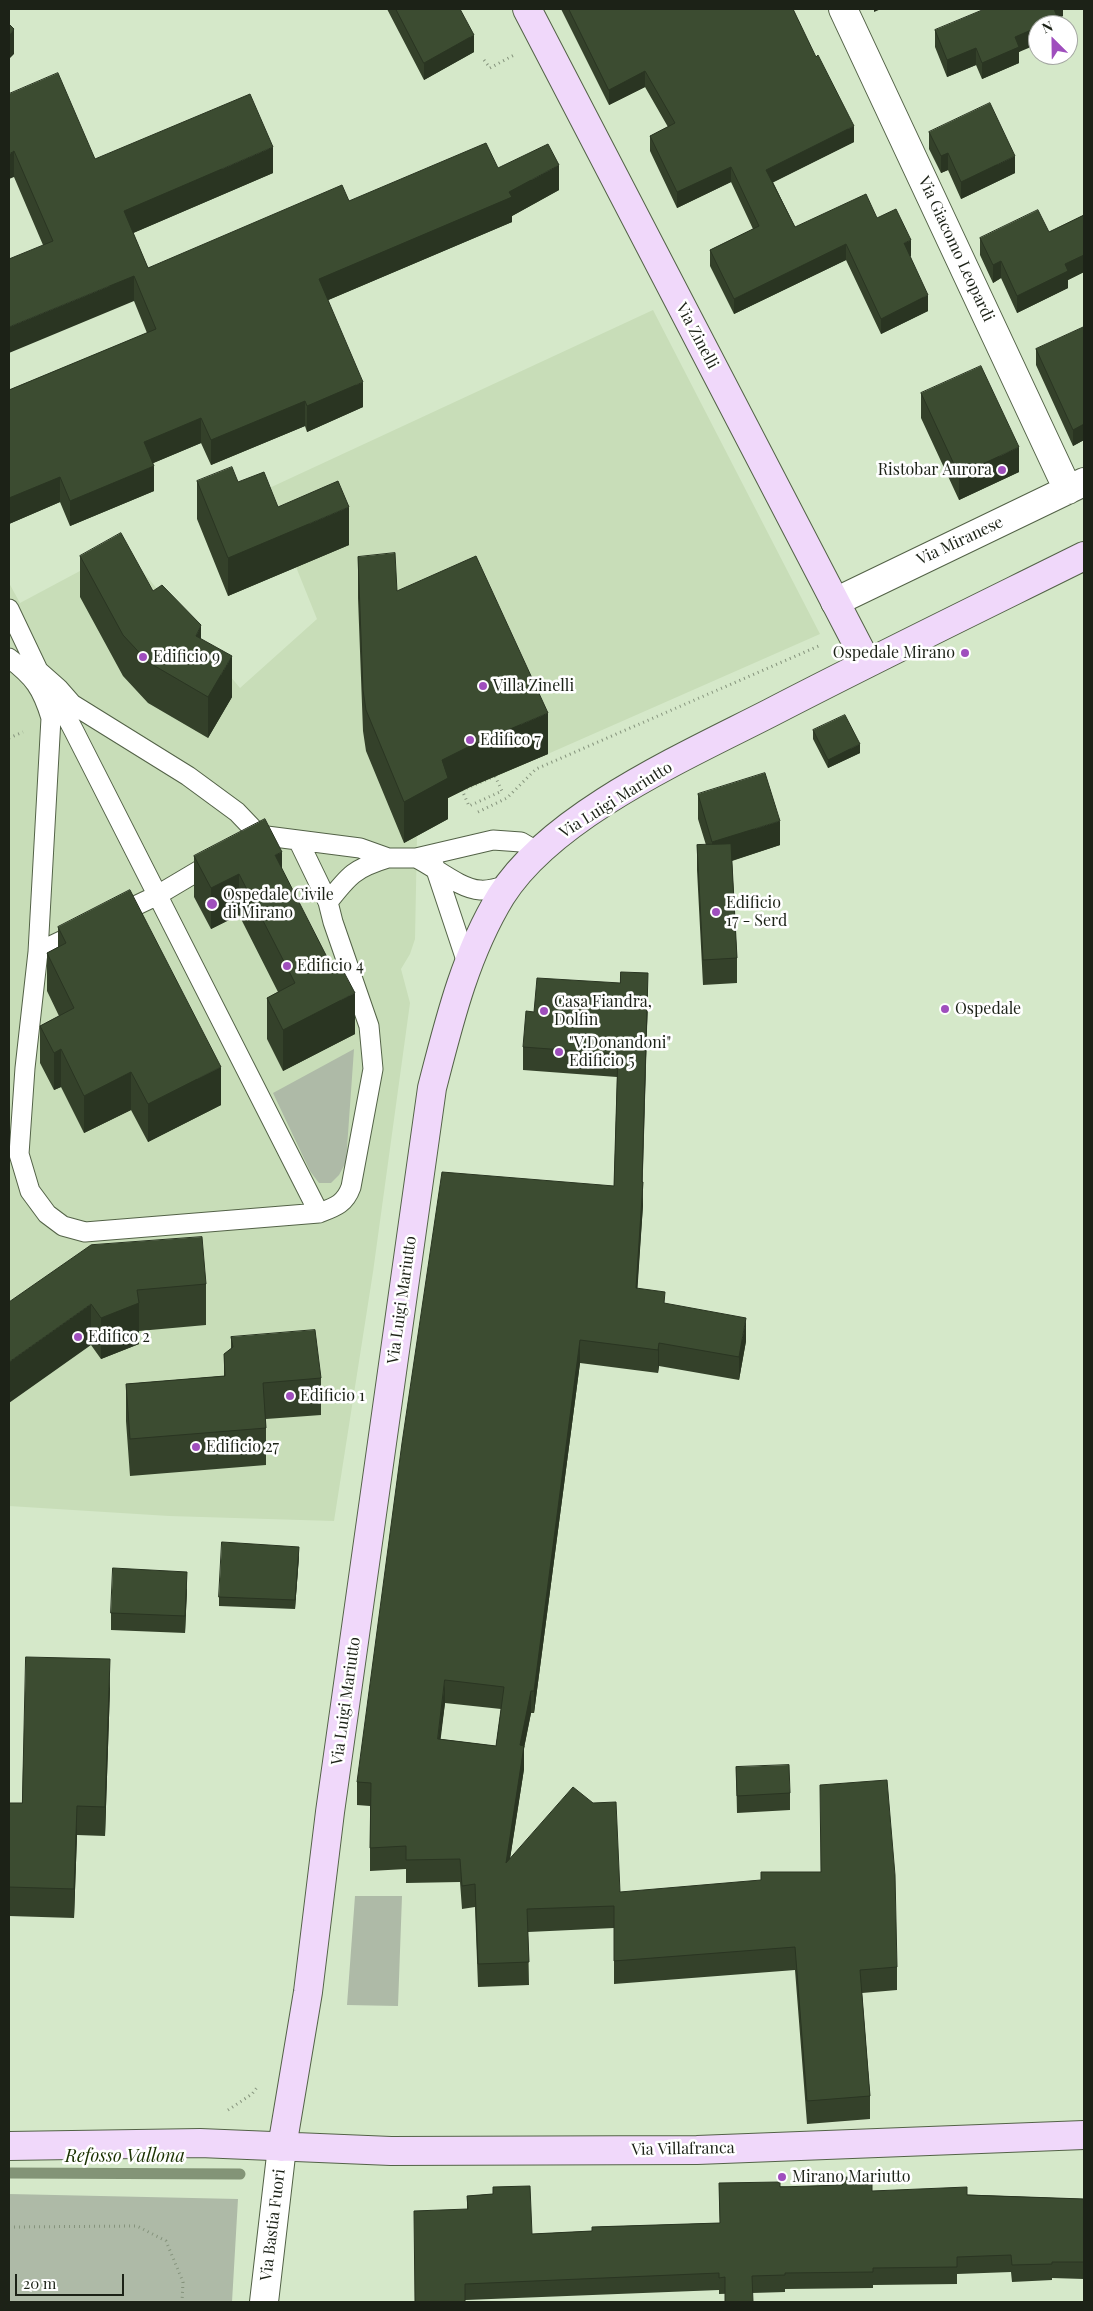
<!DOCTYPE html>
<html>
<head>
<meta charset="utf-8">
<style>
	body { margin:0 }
	#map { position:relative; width:1093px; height:2311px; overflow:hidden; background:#d5e8c9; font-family:"Playfair Display",serif }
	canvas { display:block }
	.frame { position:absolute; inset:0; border:10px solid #1c2217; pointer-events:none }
	.north { position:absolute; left:1028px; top:15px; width:50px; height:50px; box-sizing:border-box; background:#fff; border:1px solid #a4a7a2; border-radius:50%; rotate:337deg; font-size:14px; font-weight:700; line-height:20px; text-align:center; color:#1c2217 }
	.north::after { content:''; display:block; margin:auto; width:18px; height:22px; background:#9f4ebd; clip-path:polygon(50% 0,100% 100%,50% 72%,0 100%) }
	.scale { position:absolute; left:15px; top:2274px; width:109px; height:22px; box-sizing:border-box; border:2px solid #1c2217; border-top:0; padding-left:6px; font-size:15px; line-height:18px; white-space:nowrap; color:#1c2217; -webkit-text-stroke:4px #fff; paint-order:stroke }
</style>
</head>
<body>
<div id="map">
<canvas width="1093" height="2311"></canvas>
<div class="frame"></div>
<div class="north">N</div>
<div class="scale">20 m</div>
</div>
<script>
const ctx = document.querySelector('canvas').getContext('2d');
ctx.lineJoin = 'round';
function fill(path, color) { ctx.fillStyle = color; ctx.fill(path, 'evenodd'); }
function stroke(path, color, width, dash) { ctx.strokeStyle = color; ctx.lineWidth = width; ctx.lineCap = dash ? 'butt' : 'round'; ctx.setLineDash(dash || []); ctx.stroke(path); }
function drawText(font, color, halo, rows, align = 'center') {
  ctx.font = font + ' "Playfair Display",serif'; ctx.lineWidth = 5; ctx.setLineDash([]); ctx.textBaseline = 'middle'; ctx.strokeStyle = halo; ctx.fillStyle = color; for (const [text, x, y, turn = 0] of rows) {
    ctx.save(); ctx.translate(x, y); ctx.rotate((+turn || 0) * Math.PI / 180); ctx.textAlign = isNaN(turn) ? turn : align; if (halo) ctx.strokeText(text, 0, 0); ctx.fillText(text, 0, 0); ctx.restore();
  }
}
fill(new Path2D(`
	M 653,310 L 820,634 L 441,801 L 448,819 L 417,836 L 415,939 L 410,954 L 401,969 L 410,1003 L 373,1272 L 334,1521 L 169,1516 L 9,1506 L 9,583 L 20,603 L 123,548 L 240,688 L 317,619 L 265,490 Z`), '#c8ddb8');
fill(new Path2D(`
	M 354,1049 L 346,1162 L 339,1175 L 331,1183 L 319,1183 L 310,1171 L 273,1093 Z
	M 355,1896 L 402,1896 L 398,2006 L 347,2005 Z
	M 9,2194 L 238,2199 L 232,2302 L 9,2302 Z`), '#aebaa7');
stroke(new Path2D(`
	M 9,2173 L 240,2174`), '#839477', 11);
const service = new Path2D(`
	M 9,609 L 38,670
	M 9,658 C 34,677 42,688 51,718 L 38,952 L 25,1068 L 19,1154 L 30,1191 L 47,1214 L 63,1226 L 85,1232 L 319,1213 C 335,1207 345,1204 351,1187 L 373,1069 L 369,1026 L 333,922 L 328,902 L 298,840
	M 32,665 L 58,688 L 72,704 L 188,776 L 237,812 L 259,835 L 360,848 L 388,858 L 416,858 L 493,840 L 521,842 L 538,852
	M 48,697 L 63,710 L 74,731 L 319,1213
	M 416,858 C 435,867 460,889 480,890 C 490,891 501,887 511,884
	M 435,867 L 468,966
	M 328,902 C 349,875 355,868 388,858
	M 116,915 L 156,896 L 215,861
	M 38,952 L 80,932`);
const minor = new Path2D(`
	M 843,9 L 1068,490
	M 835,602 L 1084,482
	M 264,2302 L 282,2147`);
const secondary = new Path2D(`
	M 527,9 L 867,663
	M 9,2146 L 200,2143 L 391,2151 L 697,2150 L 1084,2135
	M 282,2147 L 308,1992 L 330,1812 L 432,1088 C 449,1022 465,955 501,896 C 552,815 686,756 770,713 C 874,659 979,608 1084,556`);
stroke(service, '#536247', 21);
stroke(minor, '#536247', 30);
stroke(secondary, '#536247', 30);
stroke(new Path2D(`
	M 484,60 L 490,68 L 514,55
	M 9,738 L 23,732
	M 495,776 L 502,791 L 469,806 L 462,790 Z
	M 478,812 L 507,798 L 536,769 L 821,645
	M 228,2110 L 252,2094 L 258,2086
	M 9,2227 L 137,2226 L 166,2241 L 183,2282 L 182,2302`), '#85937c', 3, [1, 4]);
stroke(service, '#fff', 19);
stroke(minor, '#fff', 28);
stroke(secondary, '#f0d8fa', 28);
fill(new Path2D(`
	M 387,9 L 460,9 L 474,52 L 424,80 Z
	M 561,9 L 793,9 L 854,142 L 773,182 L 795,227 L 877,218 L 911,256 L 910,256 L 928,311 L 881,334 L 846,260 L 734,314 L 710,266 L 710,250 L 753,229 L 731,182 L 677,208 L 650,151 L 650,136 L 668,127 L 645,87 L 609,105 Z
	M 1063,9 L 1063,16 L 1058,18 L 1058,25 L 1019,52 L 1019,63 L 982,79 L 976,65 L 947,77 L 935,47 L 935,30 Z
	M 9,94 L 95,159 L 273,173 L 133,233 L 148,268 L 349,201 L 498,168 L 559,190 L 512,216 L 512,222 L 328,300 L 363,407 L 307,432 L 305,426 L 211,465 L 201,443 L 153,463 L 154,491 L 70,526 L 60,502 L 9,524 L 9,390 L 147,333 L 134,301 L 43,245 L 14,177 Z
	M 929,132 L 1015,173 L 961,199 L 948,170 L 941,173 L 929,149 Z
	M 1084,215 L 1084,272 L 1068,280 L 1068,288 L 1017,313 L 1001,278 L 993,283 L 980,255 L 980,238 L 1049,232 Z
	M 1084,327 L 1084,440 L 1073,446 L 1036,365 L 1036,349 Z
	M 921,393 L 1019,472 L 959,500 L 921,418 Z
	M 197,481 L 238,482 L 278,507 L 349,545 L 228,596 L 197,519 Z
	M 80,556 L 153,591 L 201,639 L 232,697 L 208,738 L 148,703 L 123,676 L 80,597 Z
	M 358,557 L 397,591 L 548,754 L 470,787 L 448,798 L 448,819 L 404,843 L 366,751 L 363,731 L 358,598 Z
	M 813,730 L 860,753 L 828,768 L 813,739 Z
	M 698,794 L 780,845 L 732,861 L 737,958 L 737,983 L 703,985 L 697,870 L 697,845 L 706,845 L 698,819 Z
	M 194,856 L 282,870 L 355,1034 L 283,1071 L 267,1039 L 267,998 L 278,992 L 239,915 L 211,929 L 194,897 Z
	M 58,927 L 221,1105 L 148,1142 L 131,1110 L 84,1133 L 61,1087 L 54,1090 L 40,1063 L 40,1026 L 59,1016 L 47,991 L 47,953 L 58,947 Z
	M 648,995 L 642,1182 L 643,1205 L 637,1289 L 665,1304 L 746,1341 L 739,1380 L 659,1366 L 658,1373 L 580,1363 L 534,1713 L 531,1713 L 524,1748 L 524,1769 L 510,1858 L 620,1892 L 897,1967 L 897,1990 L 862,1993 L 870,2096 L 870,2119 L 807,2124 L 795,1970 L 614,1984 L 614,1928 L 528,1932 L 529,1985 L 478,1987 L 475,1907 L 462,1909 L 460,1882 L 406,1883 L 406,1869 L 370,1871 L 370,1806 L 357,1805 L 357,1782 L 614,1186 L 617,1077 L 523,1070 L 523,1047 L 534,1012 ZM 445,1703 L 501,1709 L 496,1746 L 440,1739 Z
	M 91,1245 L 206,1284 L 206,1325 L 139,1331 L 139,1344 L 101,1359 L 91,1345 Z
	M 231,1337 L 321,1378 L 321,1415 L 266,1419 L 266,1465 L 130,1476 L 126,1421 L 126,1384 L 224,1376 L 224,1354 L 231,1349 Z
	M 299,1556 L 295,1609 L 219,1606 L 219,1597 Z
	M 187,1589 L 185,1633 L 111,1630 L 111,1613 Z
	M 110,1688 L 105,1836 L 77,1835 L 74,1918 L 9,1916 L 9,1803 L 22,1803 Z
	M 736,1767 L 790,1793 L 790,1810 L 737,1813 Z
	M 719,2183 L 872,2191 L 1084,2199 L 1084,2279 L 1052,2278 L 1052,2280 L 1012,2282 L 1011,2272 L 957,2274 L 957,2284 L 873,2285 L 873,2288 L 785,2289 L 785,2292 L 719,2294 L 719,2290 L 415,2302 L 467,2209 L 467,2196 L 493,2194 L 493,2187 L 532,2234 L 592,2231 L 592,2227 L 720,2223 Z`), '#34412a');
fill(new Path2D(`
	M 874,9 L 881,9 L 874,12 Z
	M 1052,9 L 1063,9 L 1063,16 L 1052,20 Z
	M 1058,19 L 1058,25 L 1044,25 Z
	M 1038,27 L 1038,44 L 1019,52 L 1019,63 L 982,79 L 982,63 L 1015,37 Z
	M 14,29 L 14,54 L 9,59 L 9,35 Z
	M 474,35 L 474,52 L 424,80 L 424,63 Z
	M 976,48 L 976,65 L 947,77 L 947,60 Z
	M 645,71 L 645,87 L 609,105 L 609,90 Z
	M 854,126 L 854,142 L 766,186 L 766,170 Z
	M 273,147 L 273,173 L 124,237 L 124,211 Z
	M 14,151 L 14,177 L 9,179 L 9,154 Z
	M 948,153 L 948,170 L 941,173 L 941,156 Z
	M 1015,156 L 1015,173 L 961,199 L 961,182 Z
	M 559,165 L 559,190 L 512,216 L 512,222 L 319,304 L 319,279 L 509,192 Z
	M 731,167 L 731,182 L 677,208 L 677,192 Z
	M 911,240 L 911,256 L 904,259 L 904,243 Z
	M 846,244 L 846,260 L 734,314 L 734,299 Z
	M 1084,255 L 1084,272 L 1068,280 L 1068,288 L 1017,313 L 1017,296 L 1065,264 Z
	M 1001,261 L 1001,278 L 993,283 L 993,265 Z
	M 134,276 L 134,301 L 9,353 L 9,327 Z
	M 928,295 L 928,311 L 881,334 L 881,319 Z
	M 363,382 L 363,407 L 307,432 L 307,406 Z
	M 305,401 L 305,426 L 211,465 L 211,440 Z
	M 201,418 L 201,443 L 144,467 L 144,442 Z
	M 1084,424 L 1084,440 L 1073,446 L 1073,430 Z
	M 1019,447 L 1019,472 L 959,500 L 959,475 Z
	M 154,466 L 154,491 L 70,526 L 70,501 Z
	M 60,477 L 60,502 L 9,524 L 9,498 Z
	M 349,507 L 349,545 L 228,596 L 228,558 Z
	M 201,625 L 201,666 L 196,636 Z
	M 232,656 L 232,697 L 208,738 L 208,697 Z
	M 548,713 L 548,754 L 470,787 L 448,798 L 448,819 L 404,843 L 404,802 L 442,760 L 470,746 Z
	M 860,744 L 860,753 L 828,768 L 828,760 Z
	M 780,821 L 780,845 L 712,867 L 712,842 Z
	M 282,852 L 282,893 L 275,855 Z
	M 239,874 L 239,915 L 211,929 L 211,888 Z
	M 648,973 L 648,995 L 642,1205 L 642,1182 Z
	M 355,993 L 355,1034 L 283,1071 L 283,1030 Z
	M 61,1049 L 61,1087 L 54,1090 L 54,1053 Z
	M 221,1067 L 221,1105 L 148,1142 L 148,1104 Z
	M 131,1072 L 131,1110 L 84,1133 L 84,1096 Z
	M 643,1182 L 643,1205 L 636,1311 L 636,1288 Z
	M 139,1303 L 139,1344 L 101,1359 L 101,1318 Z
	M 91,1304 L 91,1345 L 9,1403 L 9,1362 Z
	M 746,1318 L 746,1341 L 739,1380 L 739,1357 Z
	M 580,1340 L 580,1363 L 534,1713 L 534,1691 Z
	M 659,1343 L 659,1366 L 658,1373 L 658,1350 Z
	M 299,1547 L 299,1556 L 295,1609 L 295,1600 Z
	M 187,1572 L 187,1589 L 185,1633 L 185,1616 Z
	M 110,1659 L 110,1688 L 105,1836 L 105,1807 Z
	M 445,1680 L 445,1703 L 438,1761 L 438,1739 Z
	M 531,1691 L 531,1713 L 524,1748 L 524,1769 L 506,1885 L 506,1863 L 520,1745 Z
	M 77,1806 L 77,1835 L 74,1918 L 74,1889 Z`), '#2a3522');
const building = new Path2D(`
	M 396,9 L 460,9 L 474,35 L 424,63 Z
	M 569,9 L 793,9 L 816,57 L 818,55 L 854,126 L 766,170 L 795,227 L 866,194 L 877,218 L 896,209 L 911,240 L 904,243 L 928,295 L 881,319 L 846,244 L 734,299 L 710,250 L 759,226 L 731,167 L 677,192 L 650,136 L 675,123 L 645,71 L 609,90 Z
	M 985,9 L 1054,9 L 1058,19 L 1044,25 L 1038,25 L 1038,27 L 1015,37 L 1019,47 L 982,63 L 976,48 L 947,60 L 935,30 Z
	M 9,24 L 14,29 L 9,35 Z
	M 58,73 L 95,159 L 250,94 L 273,147 L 124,211 L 148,268 L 342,185 L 349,201 L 486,143 L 498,168 L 548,144 L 559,165 L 509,192 L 512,197 L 319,279 L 363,382 L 307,406 L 305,401 L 211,440 L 201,418 L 144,442 L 154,466 L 70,501 L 60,477 L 9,498 L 9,390 L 156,329 L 134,276 L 9,327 L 9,259 L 53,241 L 14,151 L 9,154 L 9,94 Z
	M 990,103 L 1015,156 L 961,182 L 948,153 L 941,156 L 929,132 Z
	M 1038,210 L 1049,232 L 1084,215 L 1084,255 L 1065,264 L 1068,271 L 1017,296 L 1001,261 L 993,265 L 980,238 Z
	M 1084,327 L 1084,424 L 1073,430 L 1036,349 Z
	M 981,366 L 1019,447 L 959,475 L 921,393 Z
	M 232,467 L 238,482 L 264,472 L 278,507 L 338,481 L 349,507 L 228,558 L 197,481 Z
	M 121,533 L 153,591 L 162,585 L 201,625 L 196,636 L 232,656 L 208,697 L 148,662 L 123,635 L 80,556 Z
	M 395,553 L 397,591 L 476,556 L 548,713 L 470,746 L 442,760 L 448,778 L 404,802 L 366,710 L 363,690 L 358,557 Z
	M 845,715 L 860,744 L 828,760 L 813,730 Z
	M 765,773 L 780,821 L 712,842 L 698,794 Z
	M 265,819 L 282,852 L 275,855 L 331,965 L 338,961 L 355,993 L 283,1030 L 267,998 L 295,983 L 239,874 L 211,888 L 194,856 Z
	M 731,844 L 737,958 L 703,960 L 697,845 Z
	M 130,890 L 221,1067 L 148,1104 L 131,1072 L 84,1096 L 61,1049 L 54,1053 L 40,1026 L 74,1008 L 47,953 L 66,943 L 58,927 Z
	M 621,972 L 648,973 L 642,1182 L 643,1182 L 636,1288 L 665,1292 L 664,1303 L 746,1318 L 739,1357 L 659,1343 L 658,1350 L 580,1340 L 534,1691 L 531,1691 L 520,1745 L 524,1746 L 506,1863 L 573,1787 L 593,1803 L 616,1802 L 620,1892 L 761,1880 L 761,1872 L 821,1872 L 820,1785 L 887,1780 L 895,1875 L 897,1967 L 860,1970 L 870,2096 L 807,2101 L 795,1947 L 614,1961 L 614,1906 L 527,1909 L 529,1962 L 478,1964 L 475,1884 L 462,1886 L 460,1859 L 406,1860 L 406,1846 L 370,1848 L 371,1783 L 357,1782 L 402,1443 L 442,1172 L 614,1186 L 618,1054 L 523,1047 L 526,1011 L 534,1012 L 537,978 L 620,983 ZM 445,1680 L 504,1687 L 496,1746 L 438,1739 Z
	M 202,1237 L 206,1284 L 137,1290 L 139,1303 L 101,1318 L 91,1304 L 9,1362 L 9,1302 L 91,1245 Z
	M 315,1330 L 321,1378 L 263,1383 L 266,1428 L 130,1439 L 126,1384 L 225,1376 L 224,1354 L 233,1347 L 231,1337 Z
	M 222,1542 L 299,1547 L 295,1600 L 219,1597 Z
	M 113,1568 L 187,1572 L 185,1616 L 111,1613 Z
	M 26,1657 L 110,1659 L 105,1807 L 77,1806 L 74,1889 L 9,1887 L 9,1803 L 22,1803 Z
	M 789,1765 L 790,1793 L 737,1796 L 736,1767 Z
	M 842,2177 L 872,2178 L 872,2191 L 967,2187 L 967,2195 L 1084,2199 L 1084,2262 L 1052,2262 L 1052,2264 L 1012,2265 L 1011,2255 L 957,2257 L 957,2267 L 873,2268 L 873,2272 L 785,2273 L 785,2275 L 752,2276 L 753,2302 L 725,2302 L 725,2277 L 719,2278 L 719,2273 L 465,2284 L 465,2302 L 415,2302 L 414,2211 L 468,2209 L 467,2196 L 493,2194 L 493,2187 L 530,2186 L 532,2234 L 592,2231 L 592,2227 L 720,2223 L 719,2183 L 780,2182 L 780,2187 L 842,2185 Z`);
fill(building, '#3c4c31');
stroke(building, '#2a3522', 1);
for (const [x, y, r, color] of [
	[1002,470,5,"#9f4ebd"],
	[965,653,5,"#9f4ebd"],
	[143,657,5,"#9f4ebd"],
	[483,686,5,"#9f4ebd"],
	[470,740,5,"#9f4ebd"],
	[212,904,6,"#9f4ebd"],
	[716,912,5,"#9f4ebd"],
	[287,966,5,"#9f4ebd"],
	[945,1009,5,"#9f4ebd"],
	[544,1011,5,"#9f4ebd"],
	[559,1052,5,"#9f4ebd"],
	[78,1337,5,"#9f4ebd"],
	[290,1396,5,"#9f4ebd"],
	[196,1447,5,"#9f4ebd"],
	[782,2177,5,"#9f4ebd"]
]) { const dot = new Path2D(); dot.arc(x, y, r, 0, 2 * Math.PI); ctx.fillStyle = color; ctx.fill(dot); stroke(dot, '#fff', 2); }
drawText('16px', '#1c2217', '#fff', [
	["Via Giacomo Leopardi",956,249,65],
	["Via Zinelli",697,336,62],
	["Via Miranese",960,541,-25],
	["Via Luigi Mariutto",616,800,-32],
	["Via Luigi Mariutto",402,1300,-82],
	["Via Luigi Mariutto",346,1701,-82],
	["Via Villafranca",683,2149,-1],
	["Via Bastia Fuori",273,2225,-83]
]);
drawText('16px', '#1c2217', '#fff', [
	["Ristobar Aurora",992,470,"right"],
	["Ospedale Mirano",955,653,"right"],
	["Edificio 9",153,657],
	["Villa Zinelli",493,686],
	["Edifico 7",480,740],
	["Ospedale Civile",223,895],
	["di Mirano",223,913],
	["Edificio",726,903],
	["17 - Serd",726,921],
	["Edificio 4",297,966],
	["Casa Fiandra,",554,1002],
	["Dolfin",554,1020],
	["Ospedale",955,1009],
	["\"V.Donandoni\"",569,1043],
	["Edificio 5",569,1061],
	["Edifico 2",88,1337],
	["Edificio 1",300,1396],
	["Edificio 27",206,1447],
	["Mirano Mariutto",792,2177]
], 'left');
drawText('italic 18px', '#1b3202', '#fff', [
	["Refosso Vallona",125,2156]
]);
</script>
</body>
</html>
